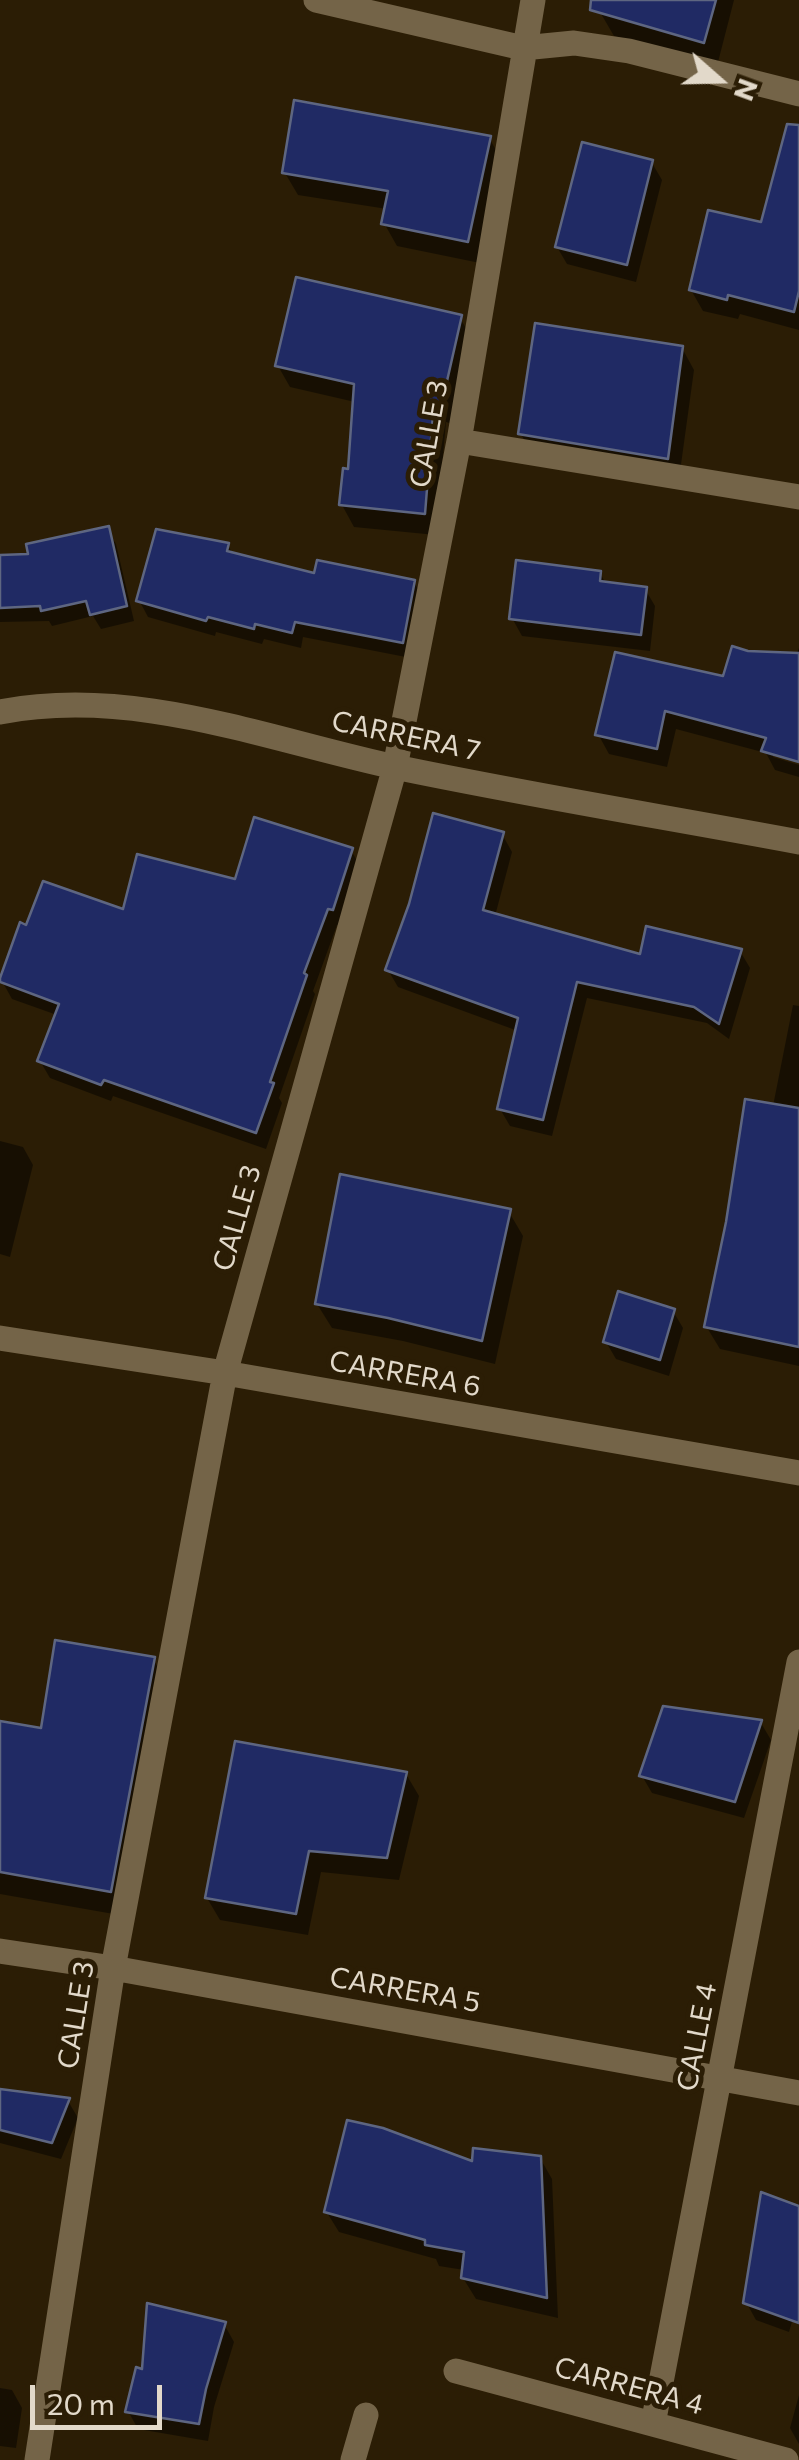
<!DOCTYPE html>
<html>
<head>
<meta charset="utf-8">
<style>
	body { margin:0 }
	#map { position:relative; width:799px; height:2460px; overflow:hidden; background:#2b1d05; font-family:Commissioner,sans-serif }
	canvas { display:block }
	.north { position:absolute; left:669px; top:30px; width:100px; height:100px; -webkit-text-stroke:8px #2b1d05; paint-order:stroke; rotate:110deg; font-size:28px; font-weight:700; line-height:40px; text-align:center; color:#e2d9ca }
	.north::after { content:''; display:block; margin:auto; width:35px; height:45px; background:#e2d9ca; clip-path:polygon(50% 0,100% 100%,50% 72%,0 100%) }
	.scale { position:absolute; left:30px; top:2385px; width:132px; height:45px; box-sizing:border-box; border:5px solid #e2d9ca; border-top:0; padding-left:12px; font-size:30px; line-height:35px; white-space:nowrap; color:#e2d9ca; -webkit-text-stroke:8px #2b1d05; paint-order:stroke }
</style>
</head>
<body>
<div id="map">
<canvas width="799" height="2460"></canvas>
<div class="north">N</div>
<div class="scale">20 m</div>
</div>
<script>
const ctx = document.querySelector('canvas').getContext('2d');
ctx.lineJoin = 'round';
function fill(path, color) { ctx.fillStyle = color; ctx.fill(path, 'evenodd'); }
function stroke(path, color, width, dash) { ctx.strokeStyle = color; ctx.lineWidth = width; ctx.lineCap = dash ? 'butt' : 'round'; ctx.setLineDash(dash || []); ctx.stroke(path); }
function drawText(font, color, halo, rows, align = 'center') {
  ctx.font = font + ' Commissioner,sans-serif'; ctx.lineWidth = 10; ctx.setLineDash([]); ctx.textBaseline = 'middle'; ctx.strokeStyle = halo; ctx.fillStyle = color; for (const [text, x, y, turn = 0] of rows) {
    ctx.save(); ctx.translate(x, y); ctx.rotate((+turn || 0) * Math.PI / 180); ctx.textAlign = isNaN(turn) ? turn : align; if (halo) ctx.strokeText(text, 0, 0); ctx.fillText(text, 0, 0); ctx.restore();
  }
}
fill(new Path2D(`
	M 603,0 L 734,0 L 717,66 L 614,36 L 600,12 Z
	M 489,138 L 502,160 L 480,263 L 397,246 L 384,223 L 387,209 L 298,195 L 285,173 Z
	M 652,163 L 662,180 L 636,282 L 567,264 L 557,247 Z
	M 799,191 L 799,330 L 740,314 L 738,319 L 703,311 L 691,290 Z
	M 460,318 L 473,340 L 453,424 L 446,422 L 436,535 L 354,527 L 342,505 L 350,472 L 355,402 L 290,387 L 278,366 Z
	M 682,348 L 694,370 L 679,479 L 533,455 L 521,434 Z
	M 107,529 L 116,544 L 134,621 L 101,629 L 93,616 L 52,626 L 49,621 L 0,622 L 0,557 L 31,556 Z
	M 228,545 L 233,555 L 316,576 L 414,582 L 423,598 L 411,658 L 303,637 L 301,648 L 264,639 L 262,644 L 216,632 L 215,636 L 148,617 L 139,600 Z
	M 600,573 L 606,584 L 645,589 L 655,606 L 650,651 L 522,636 L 512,618 Z
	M 799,648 L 799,759 L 773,752 L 773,757 L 799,765 L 799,777 L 775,770 L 766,753 L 676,729 L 667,767 L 609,754 L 598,734 L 725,679 L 748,653 L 796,655 Z
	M 502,834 L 512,852 L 495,916 L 642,957 L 740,951 L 750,968 L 729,1039 L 707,1023 L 587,998 L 552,1136 L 510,1126 L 500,1109 L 518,1031 L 398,987 L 388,970 Z
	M 351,850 L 361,868 L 342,926 L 337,925 L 313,991 L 315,994 L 279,1098 L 282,1103 L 266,1149 L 113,1096 L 111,1101 L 50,1078 L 40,1061 L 57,1015 L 12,999 L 2,981 L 125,912 Z
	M 793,1005 L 799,1006 L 799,1366 L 720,1349 L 706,1326 L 729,1222 L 773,1106 Z
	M 0,1141 L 23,1147 L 33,1165 L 10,1257 L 0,1254 Z
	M 509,1212 L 523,1236 L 495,1364 L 403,1341 L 332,1328 L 317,1304 Z
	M 673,1311 L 683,1328 L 669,1376 L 616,1359 L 606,1342 Z
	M 153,1659 L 168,1685 L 125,1916 L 0,1894 L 0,1723 L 43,1731 Z
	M 761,1723 L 771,1740 L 744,1818 L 652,1793 L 642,1776 Z
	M 406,1774 L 419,1796 L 399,1880 L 321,1872 L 308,1935 L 220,1920 L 207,1898 Z
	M 0,2091 L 68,2101 L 78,2118 L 61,2159 L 0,2143 Z
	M 540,2158 L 552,2179 L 558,2318 L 476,2299 L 463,2278 L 464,2270 L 439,2266 L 436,2259 L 339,2232 L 326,2211 L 474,2164 Z
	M 799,2209 L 799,2298 L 789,2332 L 756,2320 L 746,2302 Z
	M 224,2324 L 234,2342 L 214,2407 L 208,2441 L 138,2429 L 128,2411 L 144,2372 Z
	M 0,2388 L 12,2390 L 22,2408 L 16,2448 L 0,2446 Z
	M 799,2395 L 799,2444 L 790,2428 Z`), '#0007');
const building = new Path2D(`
	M 591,0 L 716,0 L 704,43 L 590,10 Z
	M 294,100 L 491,136 L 468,242 L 381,224 L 388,191 L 282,173 Z
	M 787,124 L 799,125 L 799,291 L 794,312 L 728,295 L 727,300 L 689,290 L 708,210 L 761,222 Z
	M 582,142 L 653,160 L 627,265 L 555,247 Z
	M 296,277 L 462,315 L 442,403 L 434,402 L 425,514 L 339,505 L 343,468 L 348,469 L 354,384 L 275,366 Z
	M 535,323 L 683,346 L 668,459 L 518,434 Z
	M 109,526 L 127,606 L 90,615 L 86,601 L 41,611 L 40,606 L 0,608 L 0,555 L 28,554 L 26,544 Z
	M 156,529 L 229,543 L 227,551 L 314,573 L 317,560 L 415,580 L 403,643 L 295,622 L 292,633 L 255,624 L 254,629 L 208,617 L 206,621 L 136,601 Z
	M 516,560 L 601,571 L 600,581 L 647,587 L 641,635 L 509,619 Z
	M 732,646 L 748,651 L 799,653 L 799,762 L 761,751 L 766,738 L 665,711 L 657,749 L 595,735 L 615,652 L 723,676 Z
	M 433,813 L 504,832 L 483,910 L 640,954 L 646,926 L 742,949 L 719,1024 L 694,1007 L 577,982 L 543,1120 L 497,1109 L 518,1018 L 385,970 L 409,904 Z
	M 254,817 L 353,848 L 333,910 L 328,909 L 304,973 L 307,975 L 270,1082 L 274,1083 L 256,1133 L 104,1080 L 101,1085 L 37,1061 L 59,1004 L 0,982 L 0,978 L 20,922 L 26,925 L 43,881 L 123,909 L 137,854 L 235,879 Z
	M 745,1099 L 799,1108 L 799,1347 L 704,1327 L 726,1222 Z
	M 340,1174 L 511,1209 L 482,1341 L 388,1318 L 315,1304 Z
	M 618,1291 L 675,1309 L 660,1360 L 603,1342 Z
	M 55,1640 L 155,1657 L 111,1892 L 0,1872 L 0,1721 L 41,1728 Z
	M 663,1706 L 762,1720 L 735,1802 L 639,1776 Z
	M 235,1741 L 407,1772 L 387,1858 L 309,1851 L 296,1914 L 205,1898 Z
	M 0,2089 L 70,2098 L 52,2143 L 0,2130 Z
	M 347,2120 L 383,2128 L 472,2161 L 473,2148 L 541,2156 L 547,2298 L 461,2278 L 464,2252 L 425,2245 L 425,2240 L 324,2212 Z
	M 761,2192 L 799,2206 L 799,2323 L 743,2303 Z
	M 147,2303 L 226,2322 L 206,2389 L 199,2424 L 125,2412 L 136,2367 L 142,2369 Z`);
fill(building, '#202a64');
stroke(building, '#5e6681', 2.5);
stroke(new Path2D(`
	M 316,0 L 523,48 L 574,43 L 629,51 L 799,94
	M 459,441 L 799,497
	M 0,712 C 134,686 266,739 395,767 C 529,795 665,817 799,842
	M 0,1338 L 225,1373 L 799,1473
	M 0,1951 L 113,1968 L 799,2093
	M 456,2371 L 786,2460
	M 653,2424 L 799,1662
	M 37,2460 L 113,1968 L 225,1373 L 395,767 L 459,441 L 533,0
	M 353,2460 L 366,2415`), '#746448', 25);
drawText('28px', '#e2d9ca', '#2b1d05', [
	["CALLE 3",429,434,-80],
	["CARRERA 7",406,736,12],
	["CALLE 3",237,1218,-74],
	["CARRERA 6",405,1374,10],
	["CARRERA 5",405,1990,10],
	["CALLE 3",76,2015,-81],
	["CALLE 4",697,2037,-79],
	["CARRERA 4",629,2386,15]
]);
</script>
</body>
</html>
